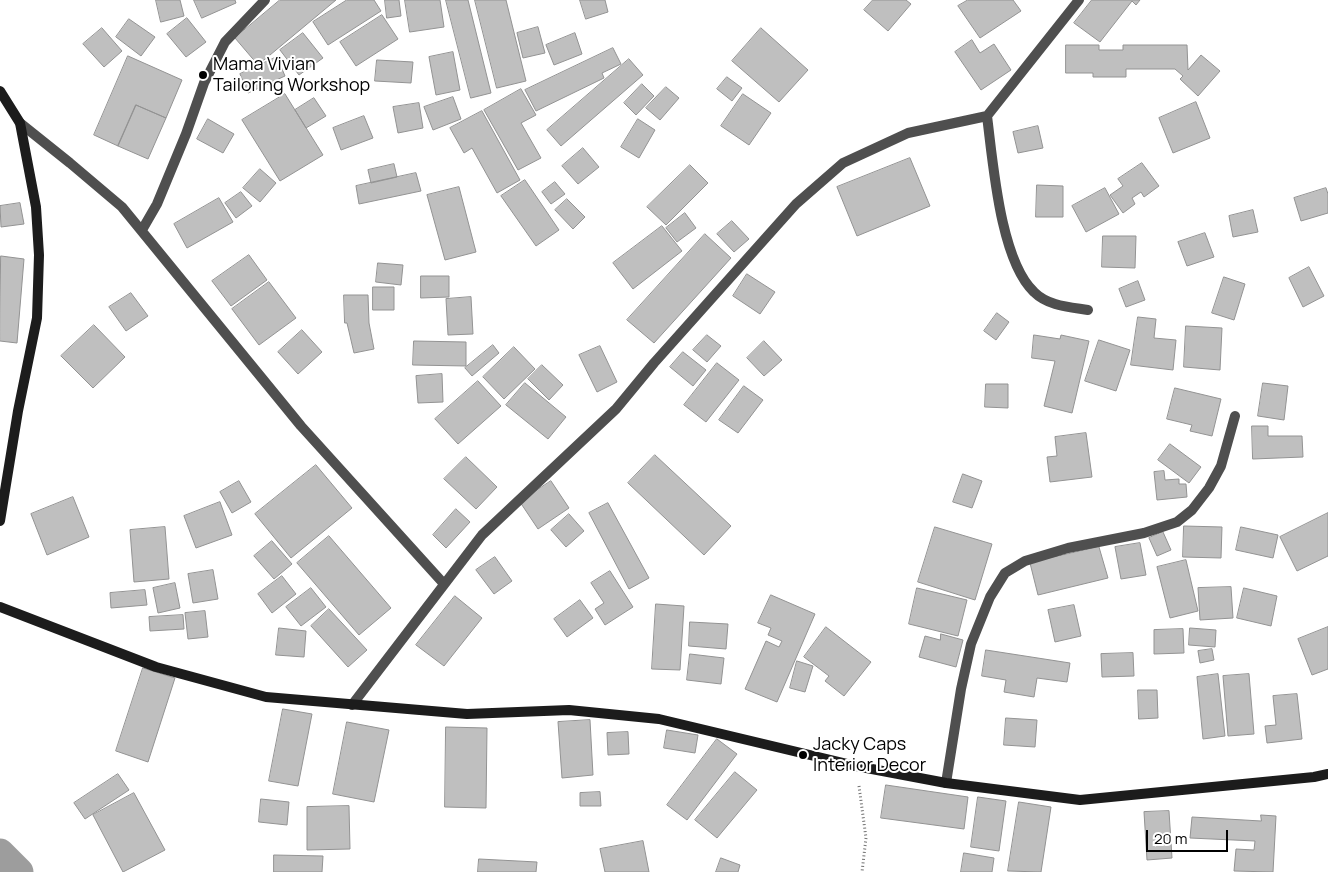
<!DOCTYPE html>
<html>
<head>
<meta charset="utf-8">
<style>
	body { margin:0 }
	#map { position:relative; width:1328px; height:872px; overflow:hidden; background:#fff; font-family:Manrope,sans-serif }
	canvas { display:block }
	.scale { position:absolute; left:1146px; top:830px; width:82px; height:22px; box-sizing:border-box; border:2px solid #000; border-top:0; padding-left:6px; font-size:15px; line-height:18px; white-space:nowrap; color:#000; -webkit-text-stroke:4px #fff; paint-order:stroke }
</style>
</head>
<body>
<div id="map">
<canvas width="1328" height="872"></canvas>
<div class="scale">20 m</div>
</div>
<script>
const ctx = document.querySelector('canvas').getContext('2d');
ctx.lineJoin = 'round';
function stroke(path, color, width, dash) { ctx.strokeStyle = color; ctx.lineWidth = width; ctx.lineCap = dash ? 'butt' : 'round'; ctx.setLineDash(dash || []); ctx.stroke(path); }
function fill(path, color) { ctx.fillStyle = color; ctx.fill(path, 'evenodd'); }
function drawText(font, color, halo, rows, align = 'center') {
  ctx.font = font + ' Manrope,sans-serif'; ctx.lineWidth = 4; ctx.setLineDash([]); ctx.textBaseline = 'middle'; ctx.strokeStyle = halo; ctx.fillStyle = color; for (const [text, x, y, turn = 0] of rows) {
    ctx.save(); ctx.translate(x, y); ctx.rotate((+turn || 0) * Math.PI / 180); ctx.textAlign = isNaN(turn) ? turn : align; if (halo) ctx.strokeText(text, 0, 0); ctx.fillText(text, 0, 0); ctx.restore();
  }
}
stroke(new Path2D(`
	M 0,853 L 19,872`), '#9d9d9d', 29);
const building = new Path2D(`
	M 156,0 L 180,0 L 184,16 L 161,22 Z
	M 194,0 L 235,0 L 236,3 L 202,18 Z
	M 280,0 L 336,0 L 258,65 L 235,38 Z
	M 347,0 L 374,0 L 381,11 L 328,45 L 313,22 Z
	M 385,0 L 399,0 L 401,16 L 387,18 Z
	M 405,0 L 440,0 L 444,27 L 410,32 Z
	M 446,0 L 468,0 L 491,93 L 471,98 Z
	M 475,0 L 506,0 L 526,81 L 497,88 Z
	M 580,0 L 605,0 L 608,12 L 586,19 Z
	M 873,0 L 906,0 L 911,4 L 888,31 L 864,10 Z
	M 968,0 L 1013,0 L 1021,11 L 980,38 L 958,6 Z
	M 1092,0 L 1140,0 L 1136,5 L 1132,1 L 1100,42 L 1074,23 Z
	M 382,15 L 398,39 L 356,66 L 340,42 Z
	M 187,18 L 206,42 L 186,57 L 167,34 Z
	M 129,19 L 155,37 L 141,56 L 116,37 Z
	M 538,27 L 545,53 L 523,58 L 517,33 Z
	M 102,28 L 122,51 L 104,67 L 83,44 Z
	M 761,28 L 808,70 L 779,102 L 732,61 Z
	M 303,33 L 323,58 L 299,75 L 280,50 Z
	M 575,33 L 582,54 L 554,65 L 546,45 Z
	M 972,40 L 980,53 L 994,44 L 1011,70 L 981,90 L 955,52 Z
	M 1066,45 L 1099,45 L 1099,50 L 1123,50 L 1123,45 L 1187,45 L 1188,70 L 1201,55 L 1220,71 L 1198,96 L 1180,79 L 1183,76 L 1175,69 L 1126,69 L 1126,77 L 1093,77 L 1093,73 L 1066,73 Z
	M 613,48 L 621,64 L 602,73 L 604,78 L 536,111 L 525,90 Z
	M 453,52 L 460,90 L 436,95 L 429,57 Z
	M 128,56 L 182,80 L 166,118 L 136,105 L 118,146 L 94,135 Z
	M 277,57 L 285,76 L 248,93 L 240,74 Z
	M 629,59 L 643,75 L 561,146 L 547,130 Z
	M 377,60 L 413,62 L 411,83 L 375,81 Z
	M 727,77 L 742,88 L 732,101 L 717,89 Z
	M 642,84 L 654,96 L 636,115 L 624,103 Z
	M 666,87 L 679,98 L 660,120 L 646,108 Z
	M 521,89 L 536,115 L 521,123 L 541,158 L 518,170 L 484,110 Z
	M 285,94 L 323,155 L 280,181 L 242,120 Z
	M 743,94 L 771,113 L 749,145 L 721,126 Z
	M 453,97 L 461,119 L 433,130 L 424,107 Z
	M 314,98 L 326,116 L 306,128 L 295,110 Z
	M 1196,102 L 1210,138 L 1173,153 L 1159,118 Z
	M 419,103 L 423,128 L 398,133 L 393,107 Z
	M 136,105 L 166,118 L 148,159 L 118,146 Z
	M 482,111 L 520,180 L 497,193 L 472,148 L 464,153 L 450,128 Z
	M 364,116 L 373,138 L 341,150 L 333,128 Z
	M 208,119 L 234,134 L 223,153 L 197,139 Z
	M 638,119 L 655,130 L 639,158 L 621,147 Z
	M 1038,126 L 1043,148 L 1018,153 L 1013,132 Z
	M 583,148 L 599,167 L 578,184 L 562,166 Z
	M 910,158 L 930,206 L 857,236 L 837,187 Z
	M 1142,163 L 1159,186 L 1144,197 L 1141,192 L 1132,198 L 1135,204 L 1123,213 L 1110,195 L 1123,186 L 1118,179 Z
	M 394,164 L 397,177 L 371,183 L 368,170 Z
	M 690,165 L 708,183 L 666,225 L 647,207 Z
	M 260,169 L 276,183 L 260,202 L 243,188 Z
	M 416,173 L 421,191 L 359,204 L 356,186 Z
	M 525,180 L 559,230 L 536,246 L 501,196 Z
	M 555,182 L 565,194 L 551,204 L 542,192 Z
	M 1037,185 L 1063,186 L 1063,217 L 1036,217 Z
	M 459,187 L 476,252 L 445,260 L 427,195 Z
	M 1105,188 L 1119,214 L 1086,232 L 1072,206 Z
	M 1326,188 L 1328,194 L 1328,213 L 1301,221 L 1294,198 Z
	M 241,192 L 252,206 L 236,218 L 225,203 Z
	M 219,198 L 233,222 L 187,248 L 174,224 Z
	M 567,199 L 585,217 L 573,229 L 555,210 Z
	M 20,203 L 24,224 L 1,227 L 0,206 Z
	M 1253,210 L 1258,232 L 1233,237 L 1229,216 Z
	M 685,213 L 696,228 L 677,242 L 666,228 Z
	M 732,221 L 749,239 L 734,252 L 717,234 Z
	M 662,226 L 682,251 L 633,289 L 613,263 Z
	M 1205,233 L 1214,257 L 1187,266 L 1178,242 Z
	M 705,234 L 731,258 L 654,343 L 627,320 Z
	M 1103,236 L 1136,236 L 1135,268 L 1102,267 Z
	M 249,255 L 267,280 L 231,306 L 212,281 Z
	M 1,256 L 24,259 L 17,343 L 0,341 Z
	M 378,263 L 403,265 L 401,285 L 376,282 Z
	M 1309,267 L 1324,296 L 1303,307 L 1289,278 Z
	M 747,274 L 775,292 L 760,314 L 733,296 Z
	M 421,276 L 449,276 L 449,297 L 421,298 Z
	M 1224,277 L 1245,284 L 1234,320 L 1212,313 Z
	M 1138,281 L 1145,300 L 1126,307 L 1119,289 Z
	M 269,282 L 296,318 L 259,345 L 232,309 Z
	M 373,287 L 394,287 L 394,310 L 373,310 Z
	M 131,293 L 148,316 L 126,331 L 109,307 Z
	M 344,295 L 368,295 L 369,323 L 374,349 L 354,353 L 347,323 L 345,323 Z
	M 471,297 L 473,334 L 448,335 L 446,299 Z
	M 997,313 L 1009,322 L 996,340 L 984,331 Z
	M 1138,317 L 1156,319 L 1154,338 L 1176,340 L 1173,370 L 1131,365 Z
	M 94,325 L 125,357 L 93,388 L 61,356 Z
	M 1186,326 L 1222,328 L 1220,370 L 1184,367 Z
	M 302,330 L 322,352 L 298,374 L 278,352 Z
	M 707,335 L 721,346 L 707,362 L 693,350 Z
	M 1034,335 L 1060,339 L 1061,335 L 1089,341 L 1072,413 L 1044,406 L 1055,361 L 1032,358 Z
	M 1099,340 L 1130,350 L 1116,391 L 1085,381 Z
	M 414,341 L 466,342 L 466,366 L 413,365 Z
	M 764,341 L 782,360 L 764,376 L 747,358 Z
	M 493,345 L 499,353 L 472,376 L 465,368 Z
	M 600,346 L 617,382 L 597,392 L 579,355 Z
	M 514,347 L 535,369 L 504,399 L 483,377 Z
	M 683,352 L 706,370 L 693,386 L 670,367 Z
	M 717,363 L 739,380 L 706,422 L 684,405 Z
	M 542,365 L 563,385 L 549,400 L 528,379 Z
	M 442,374 L 443,402 L 418,403 L 416,376 Z
	M 478,381 L 501,406 L 458,444 L 435,419 Z
	M 525,383 L 566,417 L 548,439 L 506,405 Z
	M 1263,383 L 1288,386 L 1284,420 L 1258,416 Z
	M 986,384 L 1008,384 L 1008,408 L 985,407 Z
	M 744,386 L 763,400 L 738,433 L 719,420 Z
	M 1175,388 L 1221,399 L 1212,436 L 1190,431 L 1192,425 L 1167,419 Z
	M 1252,426 L 1268,426 L 1268,436 L 1302,436 L 1303,457 L 1253,459 Z
	M 1086,433 L 1092,477 L 1050,482 L 1047,457 L 1057,456 L 1055,437 Z
	M 1170,444 L 1201,467 L 1189,483 L 1158,460 Z
	M 655,455 L 731,526 L 704,555 L 628,483 Z
	M 466,457 L 497,487 L 476,509 L 444,479 Z
	M 316,465 L 352,508 L 291,558 L 255,514 Z
	M 1164,471 L 1165,480 L 1179,479 L 1179,484 L 1186,484 L 1187,497 L 1157,500 L 1154,472 Z
	M 963,474 L 982,481 L 972,508 L 953,502 Z
	M 239,481 L 251,502 L 232,513 L 220,492 Z
	M 551,481 L 569,508 L 538,529 L 520,502 Z
	M 73,497 L 89,537 L 47,555 L 31,514 Z
	M 220,502 L 232,535 L 196,548 L 184,516 Z
	M 608,503 L 649,578 L 629,589 L 589,513 Z
	M 456,509 L 470,522 L 446,548 L 433,535 Z
	M 1328,513 L 1328,556 L 1297,571 L 1280,537 Z
	M 569,514 L 584,531 L 566,547 L 551,530 Z
	M 1184,526 L 1222,527 L 1221,558 L 1183,557 Z
	M 165,527 L 169,579 L 134,582 L 130,530 Z
	M 935,527 L 992,544 L 975,600 L 918,582 Z
	M 1241,527 L 1278,535 L 1273,558 L 1236,550 Z
	M 1163,532 L 1171,550 L 1157,556 L 1149,538 Z
	M 329,536 L 391,608 L 359,635 L 297,563 Z
	M 272,541 L 292,564 L 274,579 L 254,556 Z
	M 1140,543 L 1146,575 L 1121,579 L 1115,547 Z
	M 1099,547 L 1108,578 L 1038,595 L 1030,563 Z
	M 495,557 L 512,581 L 494,594 L 476,570 Z
	M 1186,560 L 1198,611 L 1170,618 L 1157,567 Z
	M 213,570 L 218,599 L 193,603 L 188,574 Z
	M 610,571 L 633,607 L 605,625 L 595,609 L 604,603 L 591,583 Z
	M 282,576 L 296,594 L 272,613 L 258,594 Z
	M 175,583 L 180,608 L 158,613 L 153,588 Z
	M 1231,587 L 1233,618 L 1200,620 L 1198,588 Z
	M 311,588 L 326,607 L 301,626 L 286,607 Z
	M 917,588 L 967,600 L 958,636 L 909,624 Z
	M 1244,588 L 1277,596 L 1271,626 L 1237,618 Z
	M 145,590 L 147,605 L 111,608 L 110,593 Z
	M 771,595 L 815,614 L 777,702 L 745,689 L 766,641 L 779,647 L 782,641 L 768,635 L 771,628 L 758,623 Z
	M 455,596 L 482,618 L 444,666 L 416,645 Z
	M 580,600 L 593,618 L 567,637 L 554,619 Z
	M 656,604 L 684,606 L 680,670 L 652,669 Z
	M 1074,605 L 1081,636 L 1055,642 L 1048,610 Z
	M 329,609 L 367,650 L 348,667 L 311,626 Z
	M 205,611 L 208,637 L 188,639 L 185,613 Z
	M 183,615 L 184,629 L 150,631 L 149,617 Z
	M 690,622 L 728,624 L 726,649 L 689,646 Z
	M 826,627 L 871,662 L 844,696 L 825,681 L 829,676 L 804,657 Z
	M 1328,627 L 1328,669 L 1312,675 L 1298,639 Z
	M 279,628 L 306,631 L 304,657 L 276,655 Z
	M 1190,628 L 1216,630 L 1215,647 L 1189,645 Z
	M 1183,629 L 1184,653 L 1154,654 L 1154,630 Z
	M 941,634 L 963,640 L 956,667 L 919,657 L 925,636 L 940,640 Z
	M 1212,649 L 1214,660 L 1200,663 L 1198,651 Z
	M 986,650 L 1070,663 L 1067,682 L 1037,678 L 1034,697 L 1004,692 L 1006,680 L 982,676 Z
	M 1133,653 L 1134,676 L 1102,677 L 1101,654 Z
	M 690,654 L 724,658 L 721,684 L 687,680 Z
	M 797,661 L 813,666 L 805,692 L 790,688 Z
	M 143,668 L 175,678 L 148,762 L 116,751 Z
	M 1218,674 L 1225,736 L 1203,739 L 1197,677 Z
	M 1249,674 L 1254,734 L 1228,736 L 1223,676 Z
	M 1138,690 L 1157,690 L 1158,718 L 1139,719 Z
	M 1297,694 L 1302,739 L 1267,743 L 1265,726 L 1276,725 L 1273,696 Z
	M 283,709 L 312,714 L 298,786 L 269,781 Z
	M 1006,718 L 1037,720 L 1035,747 L 1004,745 Z
	M 590,720 L 593,775 L 562,778 L 558,722 Z
	M 347,722 L 389,730 L 374,802 L 333,794 Z
	M 446,727 L 487,728 L 486,808 L 445,807 Z
	M 667,730 L 698,735 L 695,753 L 664,748 Z
	M 628,732 L 629,754 L 608,755 L 607,733 Z
	M 717,739 L 737,754 L 687,820 L 667,805 Z
	M 735,772 L 757,790 L 717,838 L 695,820 Z
	M 118,774 L 129,790 L 85,819 L 74,803 Z
	M 886,785 L 968,797 L 964,829 L 881,818 Z
	M 600,792 L 601,806 L 580,806 L 580,793 Z
	M 134,793 L 165,850 L 123,872 L 93,815 Z
	M 978,797 L 1006,801 L 999,851 L 971,847 Z
	M 261,799 L 289,802 L 287,825 L 259,822 Z
	M 1019,802 L 1051,807 L 1041,872 L 1008,871 Z
	M 349,806 L 350,849 L 307,850 L 307,807 Z
	M 1169,811 L 1172,858 L 1147,860 L 1144,812 Z
	M 1261,815 L 1276,816 L 1273,872 L 1234,871 L 1236,849 L 1254,850 L 1255,841 L 1190,838 L 1192,817 L 1261,821 Z
	M 643,841 L 649,872 L 605,872 L 600,849 Z
	M 964,853 L 994,858 L 992,872 L 961,872 Z
	M 274,855 L 323,856 L 322,872 L 274,872 Z
	M 721,858 L 740,865 L 738,872 L 716,872 Z
	M 479,859 L 537,862 L 536,872 L 478,872 Z`);
fill(building, '#bfbfbf');
stroke(building, '#939393', 1);
stroke(new Path2D(`
	M 859,786 L 866,838 L 862,872`), '#717171', 3, [1, 2.5]);
stroke(new Path2D(`
	M 987,116 C 993,162 1000,260 1034,292 C 1048,306 1069,307 1088,310
	M 20,123 L 70,163 L 122,207 L 301,426 L 444,584
	M 142,230 L 157,204 L 186,134 L 204,83 L 225,42 L 265,0
	M 352,705 L 482,535 L 616,409 L 654,363 L 796,204 L 843,163 L 908,133 L 987,116 L 1079,0
	M 946,783 L 961,689 L 971,644 L 990,597 L 1005,573 L 1025,561 L 1068,548 L 1144,533 L 1177,522 L 1192,510 L 1209,488 L 1221,466 L 1235,416`), '#4f4f4f', 10);
stroke(new Path2D(`
	M 0,91 L 20,123 L 36,207 L 39,255 L 37,318 L 18,411 L 0,521
	M 0,607 L 156,667 L 266,697 L 467,714 L 569,710 L 659,719 L 856,766 L 946,783 L 1080,800 L 1314,777 L 1328,774`), '#1c1c1c', 10);
for (const [x, y, r, color] of [
	[203,75,5,"#000"],
	[803,755,5,"#000"]
]) { const dot = new Path2D(); dot.arc(x, y, r, 0, 2 * Math.PI); ctx.fillStyle = color; ctx.fill(dot); stroke(dot, '#fff', 2); }
drawText('18px', '#000', '#fff', [
	["Mama Vivian",213,65],
	["Tailoring Workshop",213,86],
	["Jacky Caps",813,745],
	["Interior Decor",813,766]
], 'left');
</script>
</body>
</html>
